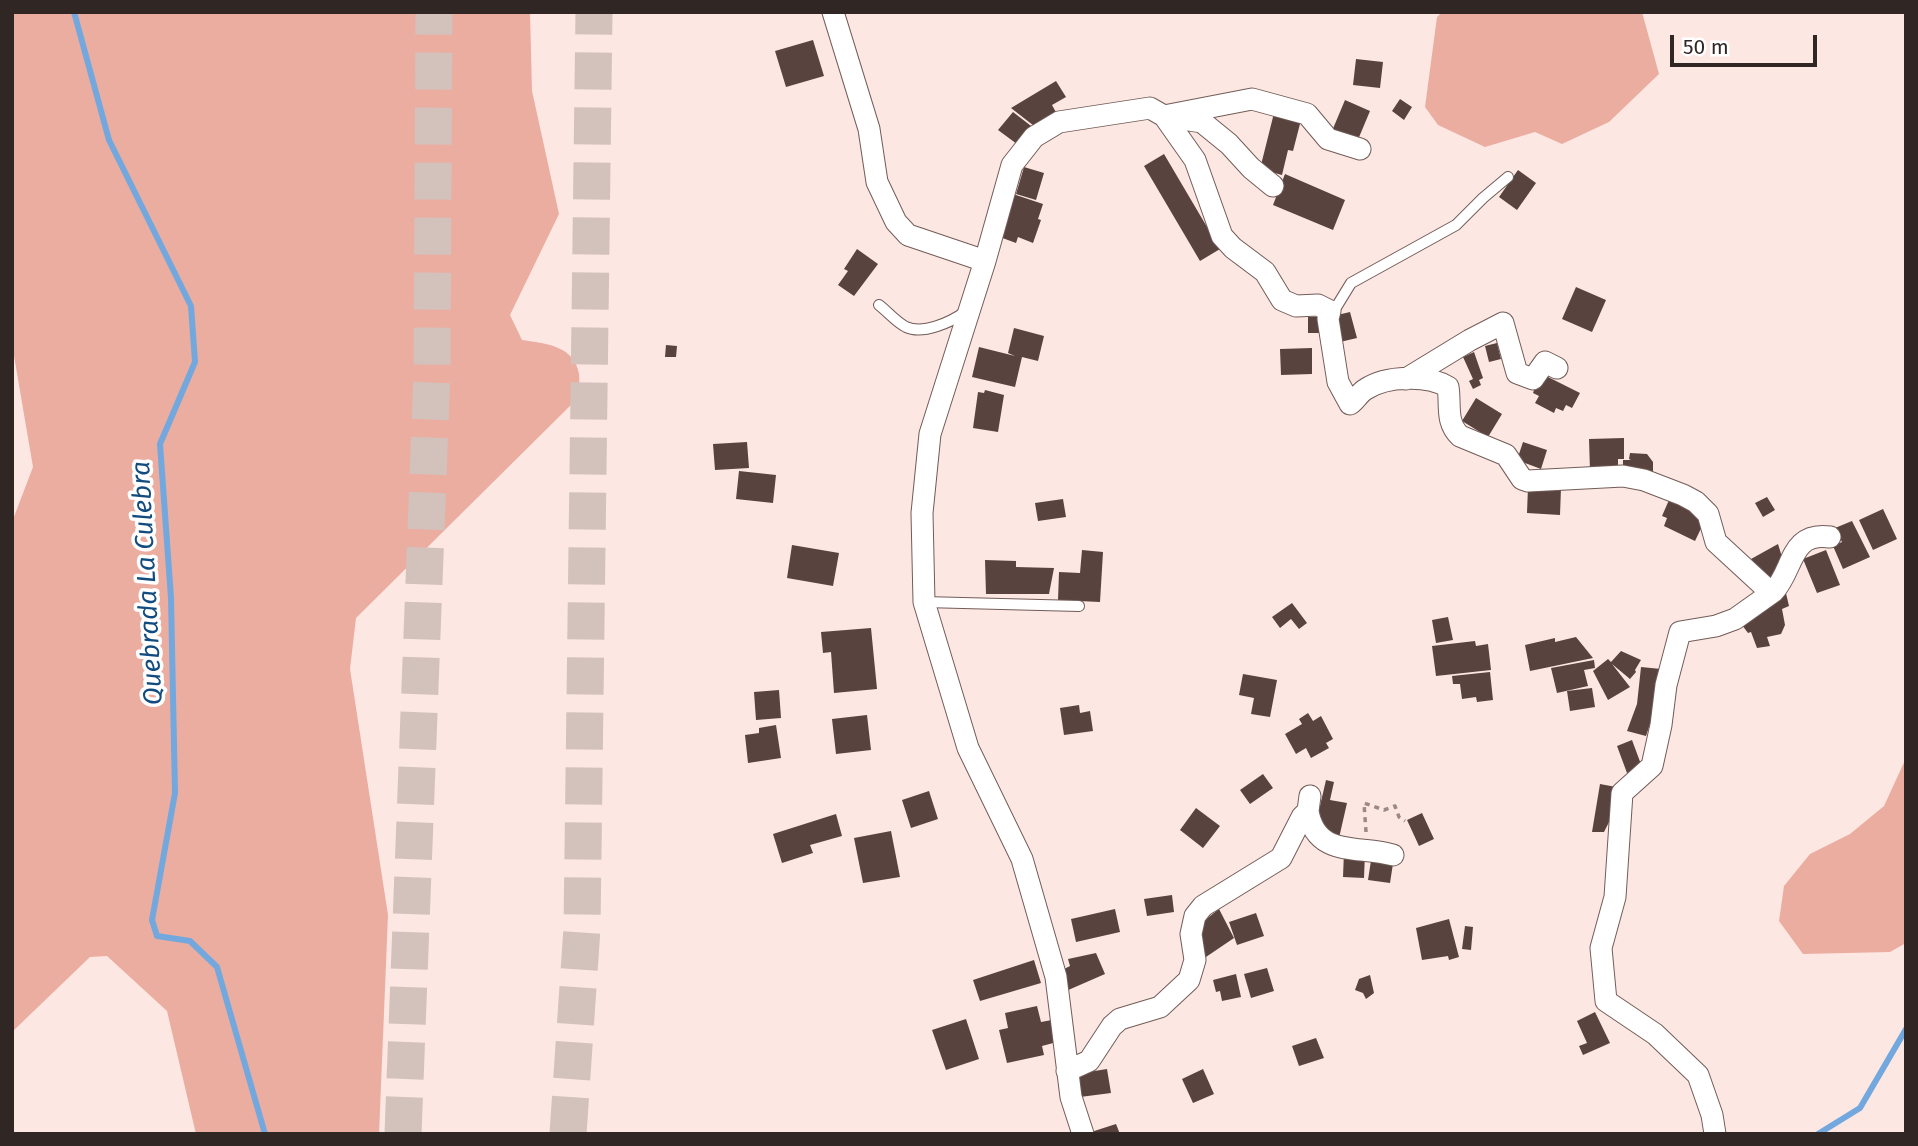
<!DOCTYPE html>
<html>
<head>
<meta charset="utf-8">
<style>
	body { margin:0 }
	#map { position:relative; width:1918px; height:1146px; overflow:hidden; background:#fce7e2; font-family:"Fira Sans",sans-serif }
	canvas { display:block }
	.frame { position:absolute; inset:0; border:14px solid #302725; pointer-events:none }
	.scale { position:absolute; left:1670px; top:35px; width:147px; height:32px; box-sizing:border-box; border:4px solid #302725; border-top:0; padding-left:9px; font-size:21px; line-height:24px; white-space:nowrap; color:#302725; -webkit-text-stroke:5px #fff; paint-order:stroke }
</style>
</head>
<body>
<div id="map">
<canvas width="1918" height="1146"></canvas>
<div class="frame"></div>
<div class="scale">50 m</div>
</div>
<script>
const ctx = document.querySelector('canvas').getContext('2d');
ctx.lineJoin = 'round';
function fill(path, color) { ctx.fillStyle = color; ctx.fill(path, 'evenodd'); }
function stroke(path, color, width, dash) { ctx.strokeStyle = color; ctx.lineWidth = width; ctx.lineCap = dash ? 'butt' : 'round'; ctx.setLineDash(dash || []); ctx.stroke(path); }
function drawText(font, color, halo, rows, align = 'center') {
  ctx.font = font + ' "Fira Sans",sans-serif'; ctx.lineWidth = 7; ctx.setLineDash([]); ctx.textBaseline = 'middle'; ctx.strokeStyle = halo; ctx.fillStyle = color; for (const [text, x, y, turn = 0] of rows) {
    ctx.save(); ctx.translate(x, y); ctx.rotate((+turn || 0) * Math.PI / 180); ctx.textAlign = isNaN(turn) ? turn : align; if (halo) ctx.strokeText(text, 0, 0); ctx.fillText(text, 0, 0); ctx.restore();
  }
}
fill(new Path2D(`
	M 12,12 L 530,12 L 532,91 L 559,214 L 510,315 L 522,340 C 542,343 572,345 578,370 C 581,378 578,390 578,398 L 356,618 L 350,669 L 388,915 L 379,1134 L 196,1134 L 167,1011 L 107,956 L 90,957 L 12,1032 L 12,522 L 33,467 L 12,344 Z
	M 1442,12 L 1642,12 L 1659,74 L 1609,122 L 1562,144 L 1535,132 L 1485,147 L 1438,125 L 1425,107 L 1437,17 Z
	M 1906,758 L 1906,943 L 1890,952 L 1803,954 L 1779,921 L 1784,886 L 1810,854 L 1850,834 L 1884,806 Z`), '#ebada0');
stroke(new Path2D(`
	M 74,12 L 109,140 L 191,306 L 195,362 L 160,444 L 171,598 L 175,793 L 152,920 L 157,936 L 190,941 L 217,967 L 265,1134
	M 1818,1134 L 1860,1108 L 1906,1029`), '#72a8de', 6);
fill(new Path2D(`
	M 813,40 L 824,76 L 786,87 L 775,51 Z
	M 1356,59 L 1383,62 L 1380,88 L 1353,85 Z
	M 1056,81 L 1066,97 L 1052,105 L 1058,116 L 1038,129 L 1011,108 Z
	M 1400,99 L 1412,107 L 1404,120 L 1392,111 Z
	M 1345,100 L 1370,111 L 1357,142 L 1332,131 Z
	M 1013,112 L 1035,129 L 1021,147 L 998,130 Z
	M 1274,113 L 1301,120 L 1293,151 L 1288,150 L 1282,175 L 1260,169 Z
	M 1164,154 L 1220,249 L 1200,261 L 1144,166 Z
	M 1024,167 L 1044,173 L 1036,200 L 1016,194 Z
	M 1518,170 L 1536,183 L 1517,210 L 1499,197 Z
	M 1285,174 L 1345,200 L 1333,230 L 1273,205 Z
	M 1013,194 L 1043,204 L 1038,219 L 1041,220 L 1033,243 L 1018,237 L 1016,243 L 997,236 Z
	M 857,249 L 878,264 L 854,296 L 838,285 L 848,271 L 844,269 Z
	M 1576,287 L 1606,300 L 1592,332 L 1562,319 Z
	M 1350,312 L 1357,338 L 1340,342 L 1333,316 Z
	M 1308,317 L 1323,317 L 1323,333 L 1308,333 Z
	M 1014,328 L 1044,336 L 1038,361 L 1022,357 L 1015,387 L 972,377 L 979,347 L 1015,356 L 1008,353 Z
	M 1497,343 L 1501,359 L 1489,362 L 1485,346 Z
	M 666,345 L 677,346 L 676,357 L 665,357 Z
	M 1312,348 L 1312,374 L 1281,375 L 1280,349 Z
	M 1474,352 L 1483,378 L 1479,380 L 1481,385 L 1473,389 L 1469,381 L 1473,379 L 1463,357 Z
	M 1540,373 L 1580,393 L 1572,408 L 1566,405 L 1563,411 L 1556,408 L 1554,413 L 1535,403 L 1539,396 L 1533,393 Z
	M 985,390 L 1004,395 L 998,432 L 973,428 L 978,392 L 984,393 Z
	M 1476,398 L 1502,414 L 1488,437 L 1462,421 Z
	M 1624,438 L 1624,459 L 1618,459 L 1618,471 L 1590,471 L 1589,439 Z
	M 747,442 L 749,468 L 715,470 L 713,444 Z
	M 1523,442 L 1547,450 L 1541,469 L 1517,460 Z
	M 1630,453 L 1647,454 L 1653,462 L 1653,475 L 1623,473 L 1623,460 L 1631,460 L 1629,459 Z
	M 739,471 L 776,475 L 773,503 L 736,499 Z
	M 1528,487 L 1561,488 L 1560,515 L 1527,513 Z
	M 1767,497 L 1775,510 L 1763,517 L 1755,503 Z
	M 1063,499 L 1066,517 L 1038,521 L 1035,503 Z
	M 1669,500 L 1706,518 L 1695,541 L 1664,526 L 1667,518 L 1662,516 Z
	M 1883,509 L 1897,539 L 1873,550 L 1859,520 Z
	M 1852,521 L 1870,557 L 1843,569 L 1833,546 L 1842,542 L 1835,528 Z
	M 1778,544 L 1782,557 L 1777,574 L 1762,583 L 1751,559 Z
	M 792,545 L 839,553 L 833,586 L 787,578 Z
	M 1082,550 L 1103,552 L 1100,602 L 1058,600 L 1059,572 L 1080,573 Z
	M 1826,550 L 1840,585 L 1817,593 L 1803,559 Z
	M 985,560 L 1016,561 L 1016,567 L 1054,568 L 1049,594 L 986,594 Z
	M 1785,589 L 1789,606 L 1782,609 L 1785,625 L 1781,634 L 1767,637 L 1770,646 L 1757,648 L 1751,632 L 1748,633 L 1739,621 Z
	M 1292,603 L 1307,623 L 1299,629 L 1291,619 L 1280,628 L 1272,617 Z
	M 1448,617 L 1453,640 L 1436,643 L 1432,620 Z
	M 871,628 L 877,689 L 834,693 L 831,652 L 823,653 L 821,632 Z
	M 1576,637 L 1593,658 L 1530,671 L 1525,645 L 1555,638 L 1555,642 Z
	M 1475,641 L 1476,646 L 1488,644 L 1491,670 L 1436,676 L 1432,646 Z
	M 1621,651 L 1641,660 L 1635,670 L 1636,672 L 1630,679 L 1612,664 L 1630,687 L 1608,700 L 1593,671 L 1608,659 L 1611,662 Z
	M 1594,660 L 1595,668 L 1584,670 L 1588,686 L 1557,693 L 1551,668 Z
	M 1641,667 L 1661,669 L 1657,723 L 1651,721 L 1646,736 L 1627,731 L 1637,704 Z
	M 1490,672 L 1493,700 L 1477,702 L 1476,697 L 1462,699 L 1460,684 L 1453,684 L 1452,676 Z
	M 1243,674 L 1277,680 L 1270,717 L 1251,714 L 1254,698 L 1239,695 Z
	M 1592,688 L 1595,707 L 1570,711 L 1567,691 Z
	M 779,690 L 781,718 L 756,720 L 754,692 Z
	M 1079,705 L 1080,713 L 1090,711 L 1093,731 L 1064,735 L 1060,708 Z
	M 1308,713 L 1313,721 L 1321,716 L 1333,739 L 1326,743 L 1329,748 L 1311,758 L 1306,748 L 1296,754 L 1285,734 L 1302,724 L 1299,719 Z
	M 867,715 L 871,750 L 836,754 L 832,719 Z
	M 776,725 L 781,758 L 748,763 L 745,735 L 759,733 L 759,728 Z
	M 1632,740 L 1642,767 L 1627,773 L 1617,746 Z
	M 1263,774 L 1273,788 L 1250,804 L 1240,790 Z
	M 1326,780 L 1334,782 L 1330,800 L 1347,803 L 1339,838 L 1314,832 Z
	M 1600,784 L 1616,787 L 1610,820 L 1604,832 L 1592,832 Z
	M 929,791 L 938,819 L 911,828 L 902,800 Z
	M 1196,808 L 1220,826 L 1203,848 L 1180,830 Z
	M 1422,813 L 1434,839 L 1419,846 L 1407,820 Z
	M 836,814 L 842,836 L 810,845 L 813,853 L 782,863 L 773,834 Z
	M 891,831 L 900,877 L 863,883 L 854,838 Z
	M 1344,851 L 1365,852 L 1364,878 L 1343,877 Z
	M 1372,854 L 1394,857 L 1390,883 L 1368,880 Z
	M 1172,895 L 1174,912 L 1147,916 L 1144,899 Z
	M 1115,909 L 1120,932 L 1076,942 L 1071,919 Z
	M 1219,909 L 1234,938 L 1203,959 L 1200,924 Z
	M 1256,913 L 1264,936 L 1237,945 L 1229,922 Z
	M 1449,919 L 1459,957 L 1449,960 L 1448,956 L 1422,960 L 1416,928 Z
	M 1465,926 L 1473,927 L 1471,950 L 1462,949 Z
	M 1096,953 L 1105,974 L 1066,991 L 1060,971 L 1070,966 L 1068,959 Z
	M 1034,960 L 1041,983 L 980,1001 L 973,980 Z
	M 1267,968 L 1274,991 L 1251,998 L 1244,974 Z
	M 1236,974 L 1241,997 L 1222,1001 L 1220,991 L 1216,992 L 1213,980 Z
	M 1370,975 L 1374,993 L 1366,999 L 1363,993 L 1355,990 L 1359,979 Z
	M 1037,1006 L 1041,1022 L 1052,1020 L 1057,1042 L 1042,1046 L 1044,1055 L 1007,1063 L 999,1030 L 1008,1028 L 1005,1013 Z
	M 1595,1012 L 1610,1043 L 1583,1055 L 1579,1046 L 1587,1043 L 1577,1021 Z
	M 966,1019 L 979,1059 L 946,1070 L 932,1030 Z
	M 1316,1038 L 1324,1058 L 1299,1066 L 1292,1046 Z
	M 1107,1069 L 1111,1093 L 1080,1097 L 1076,1074 Z
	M 1203,1069 L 1214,1094 L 1193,1103 L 1182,1079 Z
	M 1116,1124 L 1120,1134 L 1088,1134 L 1088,1133 Z`), '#58433e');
stroke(new Path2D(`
	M 403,1134 L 432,372 L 434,12
	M 568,1134 L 582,928 L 594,12`), '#d3c1bc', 37, [37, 18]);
const service = new Path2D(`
	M 879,305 C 887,311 896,322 906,327 C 923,335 951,322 965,312
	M 1332,314 L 1351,283 L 1456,225 L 1483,198 L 1508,177
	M 924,602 L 1079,606`);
const minor = new Path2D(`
	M 833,12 L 869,129 L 877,182 L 896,222 L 908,235 L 985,261 L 930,434 L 922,513 L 924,602 L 968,748 L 1022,859 L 1056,977 L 1071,1097 L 1083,1134
	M 1164,116 L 1252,99 L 1307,114 L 1328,139 L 1360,149
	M 1176,118 L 1202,122 L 1229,144 L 1251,168 L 1273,186
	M 985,261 L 1012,165 L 1034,137 L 1059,122 L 1150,108 L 1164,116 L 1195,160 L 1222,236 L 1233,248 L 1265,272 L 1282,300 L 1296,306 L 1318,305 L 1330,311 L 1328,319 L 1338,382 L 1350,404 C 1356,400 1359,393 1366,389 C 1386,376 1427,374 1448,387 C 1451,404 1445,422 1460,436 L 1506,455 L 1522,479 L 1528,481 L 1623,476 L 1644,480 L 1683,495 L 1696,502 L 1708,514 L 1716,542 L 1767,589 L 1773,592 C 1794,571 1789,531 1830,537
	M 1406,379 L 1470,340 L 1503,323 L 1517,373 L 1533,379 L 1545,362 L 1557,368
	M 1308,811 C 1316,858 1358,845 1393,855
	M 1067,1071 L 1089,1061 L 1112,1026 L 1120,1019 L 1160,1007 L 1189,980 L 1195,960 L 1191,934 L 1195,916 L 1203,906 L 1281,858 L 1302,817 L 1308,811 L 1310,796
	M 1715,1134 L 1712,1115 L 1698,1075 L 1655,1034 L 1606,1001 L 1601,948 L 1615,897 L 1622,793 L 1652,766 L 1661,725 L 1666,685 L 1680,632 L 1716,626 L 1735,619 L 1773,592`);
stroke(service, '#725c57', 12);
stroke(minor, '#725c57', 23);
stroke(new Path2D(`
	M 1366,832 L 1364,803 L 1384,810 L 1395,806 L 1399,817 L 1405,821`), '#9a8a87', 3.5, [5, 5]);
stroke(service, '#fff', 10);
stroke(minor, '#fff', 21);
drawText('italic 26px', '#124c7f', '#fff', [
	["Quebrada La Culebra",148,583,-93]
]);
</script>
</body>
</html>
